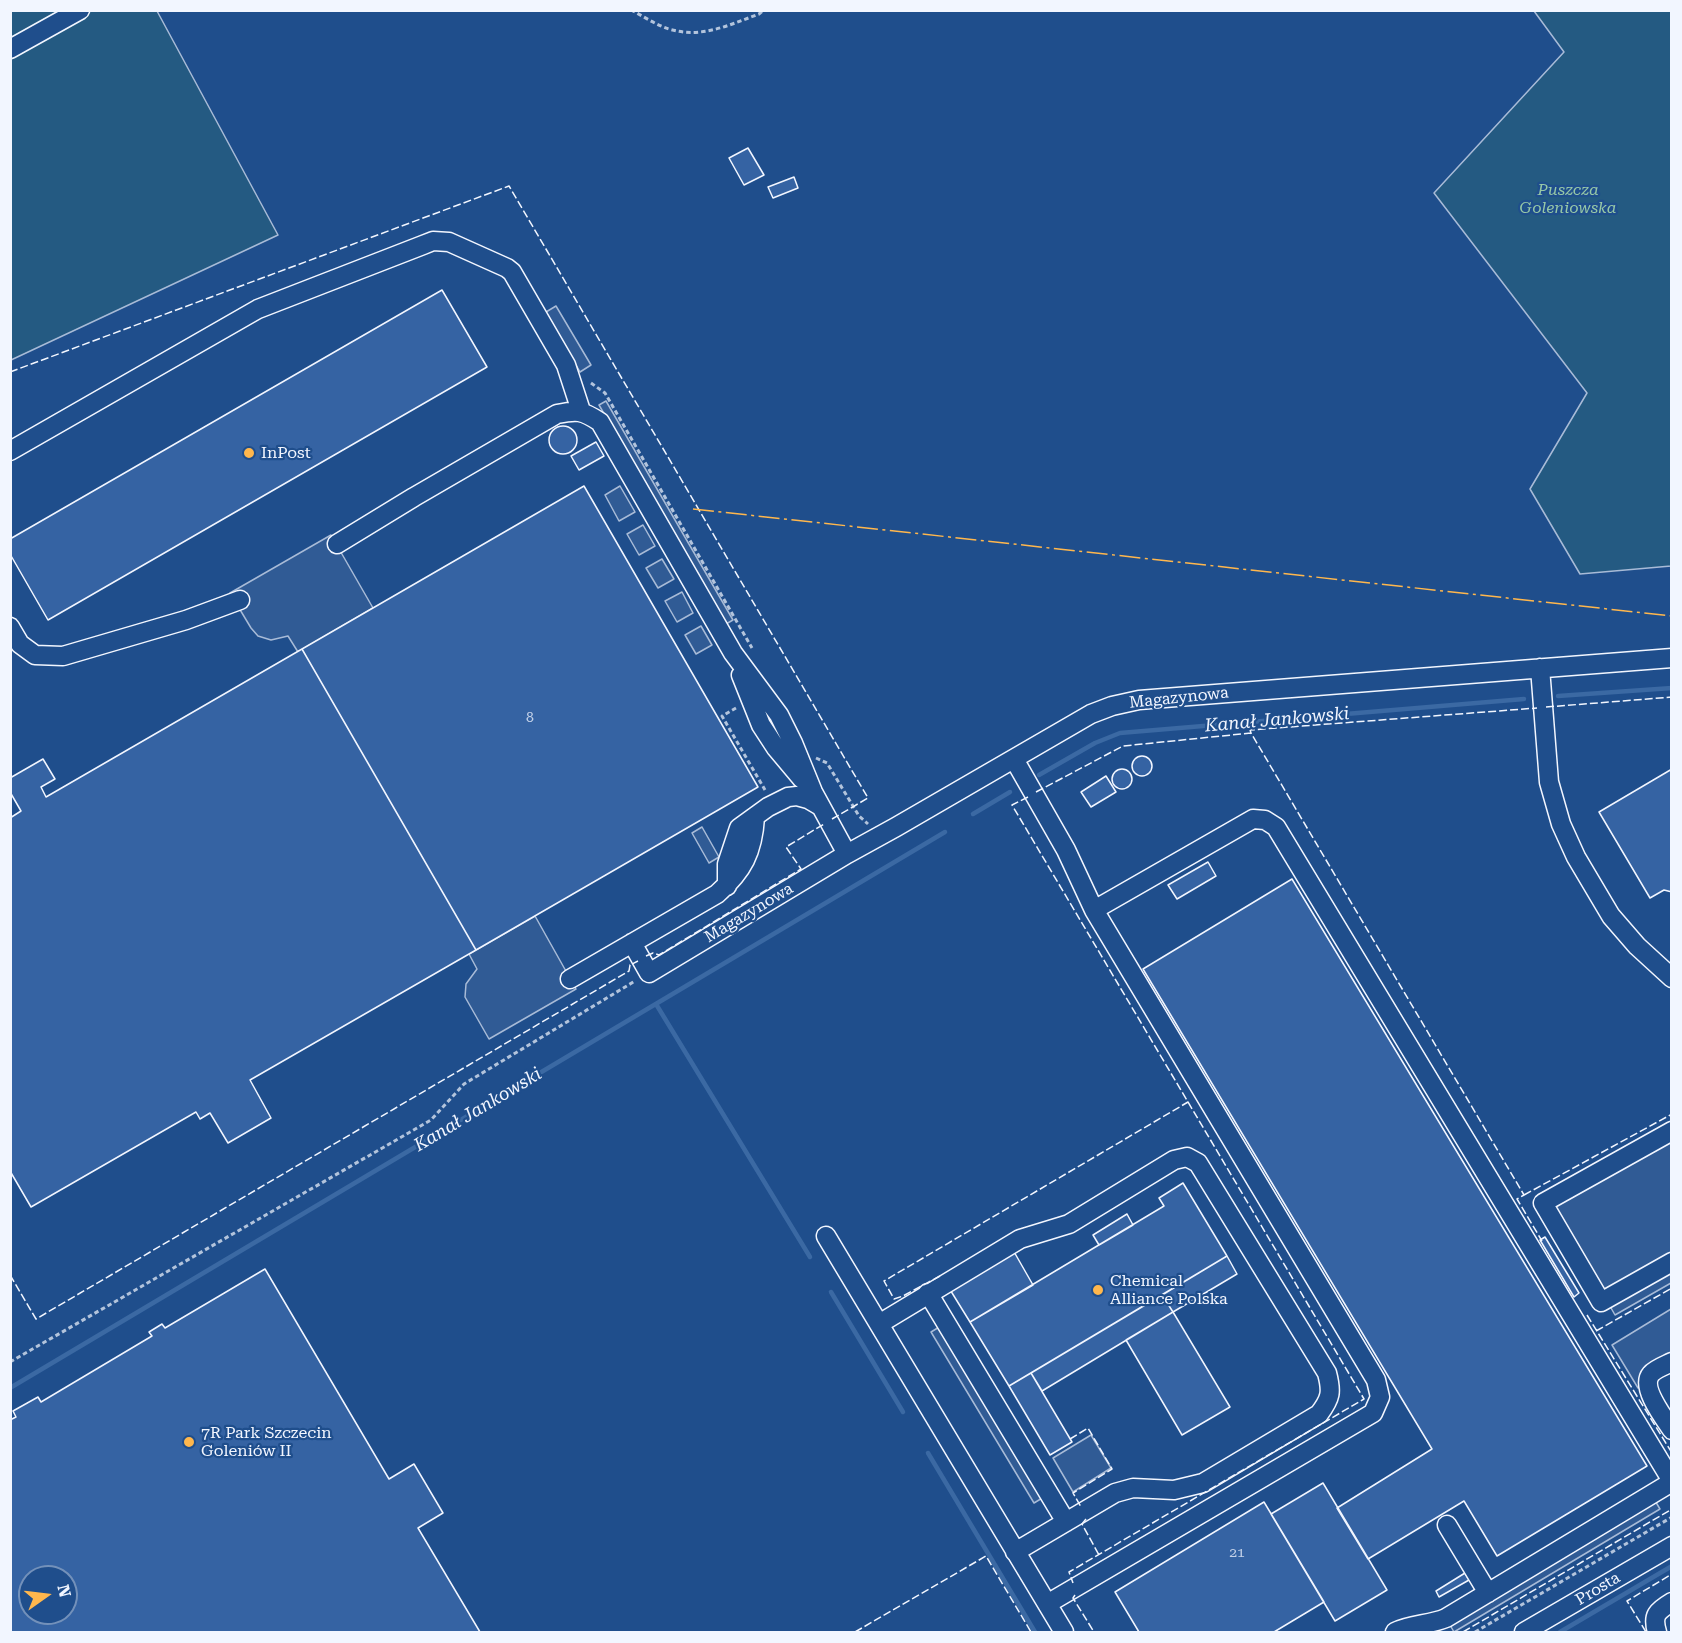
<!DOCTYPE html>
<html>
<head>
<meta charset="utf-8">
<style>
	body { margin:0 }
	#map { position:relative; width:1682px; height:1643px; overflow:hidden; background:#1f4e8c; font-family:"Roboto Serif",serif }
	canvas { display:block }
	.frame { position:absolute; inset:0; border:12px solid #f2f6ff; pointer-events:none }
	.north { position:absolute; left:18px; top:1565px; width:60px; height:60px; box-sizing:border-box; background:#1f4e8c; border:2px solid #7391ba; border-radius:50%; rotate:76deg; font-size:16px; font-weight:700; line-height:24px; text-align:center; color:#f2f6ff }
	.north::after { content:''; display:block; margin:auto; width:21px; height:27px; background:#ffb74d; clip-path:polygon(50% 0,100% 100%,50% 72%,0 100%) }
</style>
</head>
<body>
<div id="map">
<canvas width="1682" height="1643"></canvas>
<div class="frame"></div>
<div class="north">N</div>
</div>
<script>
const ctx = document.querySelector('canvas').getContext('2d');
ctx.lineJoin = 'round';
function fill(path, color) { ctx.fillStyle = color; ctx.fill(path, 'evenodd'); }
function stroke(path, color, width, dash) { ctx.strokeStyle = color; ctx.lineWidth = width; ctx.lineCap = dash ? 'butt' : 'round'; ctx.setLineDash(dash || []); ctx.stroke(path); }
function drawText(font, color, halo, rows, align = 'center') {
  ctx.font = font + ' "Roboto Serif",serif'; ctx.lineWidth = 4.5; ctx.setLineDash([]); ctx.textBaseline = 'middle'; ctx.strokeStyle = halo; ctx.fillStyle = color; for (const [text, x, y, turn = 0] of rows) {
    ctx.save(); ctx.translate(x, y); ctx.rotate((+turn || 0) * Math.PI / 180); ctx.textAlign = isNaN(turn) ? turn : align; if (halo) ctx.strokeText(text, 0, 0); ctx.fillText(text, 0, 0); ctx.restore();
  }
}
const green = new Path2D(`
	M 10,11 L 157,11 L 278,235 L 11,360 Z
	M 1534,11 L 1671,11 L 1671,566 L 1580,574 L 1530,489 L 1587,393 L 1434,193 L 1564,52 Z`);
fill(green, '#245a82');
stroke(green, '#a8bbd7', 1.5);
const parking = new Path2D(`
	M 556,306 L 591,365 L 580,372 L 546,312 Z
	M 606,401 L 733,620 L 726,624 L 599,405 Z
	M 620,486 L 635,512 L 619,521 L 605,495 Z
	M 643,525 L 655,546 L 639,555 L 627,534 Z
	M 331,535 L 373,608 L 298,652 L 288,636 L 271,640 L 258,636 L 251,628 L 230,593 Z
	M 662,559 L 674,579 L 658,588 L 646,568 Z
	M 682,592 L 693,613 L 677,622 L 665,601 Z
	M 701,626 L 712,645 L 696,654 L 685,635 Z
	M 702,827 L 719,857 L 709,863 L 692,833 Z
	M 535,916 L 576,989 L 489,1039 L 465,997 L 466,984 L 477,969 L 469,954 Z
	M 1671,1139 L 1671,1283 L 1615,1315 L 1553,1205 Z
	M 1671,1309 L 1671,1368 L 1638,1388 L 1612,1345 Z
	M 946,1323 L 1049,1494 L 1034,1503 L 931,1332 Z
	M 1091,1435 L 1111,1468 L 1073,1492 L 1053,1458 Z
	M 1651,1494 L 1660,1509 L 1454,1632 L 1446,1618 Z`);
fill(parking, '#305b95');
stroke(parking, '#a8bbd7', 1.5);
stroke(new Path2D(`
	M 1558,696 L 1672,688
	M 1039,775 L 1095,743 L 1120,733 L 1524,699
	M 973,814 L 1010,792
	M 656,1004 L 810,1257
	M 831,1292 L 903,1412
	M 10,1388 L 945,832
	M 928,1453 L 1035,1632
	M 1560,1632 L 1672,1566`), '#3b69a3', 4.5);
const building = new Path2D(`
	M 748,148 L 764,175 L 744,185 L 729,158 Z
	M 794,177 L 798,188 L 773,198 L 768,187 Z
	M 442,290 L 487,367 L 48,620 L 10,554 L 10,539 Z
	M549 440a14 14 0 1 1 28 0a14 14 0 1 1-28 0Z
	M 596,442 L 604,456 L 579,470 L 571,456 Z
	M 584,486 L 758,787 L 476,950 L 302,649 Z
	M 302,649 L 476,950 L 250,1080 L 271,1118 L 228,1143 L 210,1113 L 200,1119 L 196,1112 L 31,1207 L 10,1171 L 10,818 L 21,811 L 10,792 L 10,778 L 43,759 L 55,779 L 41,787 L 46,797 Z
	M1132 766a10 10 0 1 1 20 0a10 10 0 1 1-20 0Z
	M1112 779a10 10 0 1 1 20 0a10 10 0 1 1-20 0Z
	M 1672,769 L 1672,892 L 1664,890 L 1650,898 L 1599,812 Z
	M 1106,776 L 1116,792 L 1091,807 L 1081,792 Z
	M 1208,862 L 1216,876 L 1177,899 L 1168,885 Z
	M 1292,879 L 1647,1466 L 1497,1556 L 1464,1501 L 1368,1559 L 1337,1508 L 1432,1449 L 1143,969 Z
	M 1183,1183 L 1227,1256 L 1009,1386 L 970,1322 L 1164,1206 L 1159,1198 Z
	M 1127,1214 L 1133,1225 L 1099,1245 L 1093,1235 Z
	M 1545,1237 L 1579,1293 L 1574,1297 L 1540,1240 Z
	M 1013,1250 L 1033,1285 L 970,1322 L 949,1288 Z
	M 1227,1256 L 1237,1274 L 1173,1312 L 1162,1295 Z
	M 265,1269 L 389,1479 L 414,1464 L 443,1513 L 418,1528 L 480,1632 L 10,1632 L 10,1420 L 16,1417 L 13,1411 L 38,1397 L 41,1402 L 152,1336 L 149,1332 L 162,1324 L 165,1328 ZM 30,1577 L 66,1577 L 66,1613 L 30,1613 Z
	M 1162,1295 L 1173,1312 L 1042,1391 L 1031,1373 Z
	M 1173,1312 L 1230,1407 L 1182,1435 L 1126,1340 Z
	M 1031,1373 L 1072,1442 L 1050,1455 L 1009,1386 Z
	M 1323,1483 L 1387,1590 L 1335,1621 L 1271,1514 Z
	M 1264,1502 L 1324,1602 L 1274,1632 L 1139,1632 L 1115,1592 Z
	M 1465,1573 L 1469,1580 L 1439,1597 L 1436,1591 Z`);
fill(building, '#3563a3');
stroke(building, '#f2f6ff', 1.5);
const minor = new Path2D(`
	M 10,49 L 80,10
	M 10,451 L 258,309 L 423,245 L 433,241 L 449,242 L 507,268 L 512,272 L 566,365 L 581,411
	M 337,544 L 414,497 L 557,414 C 577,410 582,410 600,422 L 733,653 L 779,715 L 793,743 L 813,792 L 847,854
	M 10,627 L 20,644 L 35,655 L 63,656 L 186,620 L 240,600
	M 1540,668 L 1549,782 L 1561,824 L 1576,857 L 1611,916 L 1637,946 L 1672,978
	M 741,675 L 761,725 L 776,748 L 802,779
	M 1014,759 L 1066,850 L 1094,910
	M 727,886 L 727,864 L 739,828 L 768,807 L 788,797 L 797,796 L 808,799 L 820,806
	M 632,943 L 649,973 L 847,854 L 896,827 L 1091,714 L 1112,706 L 1139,700 L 1672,658
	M 570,979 L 717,894 C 743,871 753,852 755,817
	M 1672,1131 L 1543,1203 L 1601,1302 L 1672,1262
	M 826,1236 L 1064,1632
	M 928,1293 L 1066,1522
	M 879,1324 L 1020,1239 L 1069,1224 L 1174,1160 L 1187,1157 L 1198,1163 L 1327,1373 C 1332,1392 1331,1398 1319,1414 L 1203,1483 L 1174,1490 L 1133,1488 L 1115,1493 L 1015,1552
	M 1672,1362 C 1666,1365 1655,1369 1651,1374 C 1640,1387 1664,1418 1672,1430
	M 1447,1525 L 1488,1593
	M 1047,1604 L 1373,1413 L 1380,1397 L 1376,1380 L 1094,910 L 1253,819 L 1265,820 L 1276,827 L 1672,1481
	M 1395,1632 C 1410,1624 1430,1625 1446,1618 L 1672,1482
	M 1524,1632 L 1672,1546
	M 1657,1632 C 1652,1615 1657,1611 1672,1602`);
stroke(minor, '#f2f6ff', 21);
stroke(new Path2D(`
	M 631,10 C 643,16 656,25 669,29 C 701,39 729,25 759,14 L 764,10
	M 591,383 L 605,393 L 752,648
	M 736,708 L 722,716 L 765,790
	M 816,758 L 827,763 L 859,816 L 868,824
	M 10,1362 L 431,1120 L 464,1084 L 635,981
	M 1475,1632 L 1672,1517`), '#b3c4dc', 3, [4.5, 3]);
stroke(minor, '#1f4e8c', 18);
stroke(new Path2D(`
	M 10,372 L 509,186 L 868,798 L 832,819
	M 1546,707 L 1672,697
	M 1251,733 L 1250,730 L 1537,708
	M 1036,792 L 1123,746 L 1251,733 L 1524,1195 L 1517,1199 L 1542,1241
	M 1028,797 L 1012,805 L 1364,1399 L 1069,1572 L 1073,1583
	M 646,956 L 653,953 L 659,955 L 801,869 L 786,847 L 824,824
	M 1524,1195 L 1672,1114
	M 10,1275 L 36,1319 L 629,971 L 630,965 L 638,961
	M 940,1276 L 903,1296 L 894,1299 L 884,1281 L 1188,1102 L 1189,1104
	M 1587,1315 L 1672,1453
	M 1596,1331 L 1672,1288
	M 1070,1439 L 1088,1428 L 1112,1469 L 1073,1493 L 1081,1507
	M 1086,1519 L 1082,1524 L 1099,1555 L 1100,1554
	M 1075,1595 L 1073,1598 L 1094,1632
	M 855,1632 L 986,1556 L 1031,1632
	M 1463,1632 L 1672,1509
	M 1646,1632 L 1627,1601 L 1672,1574`), '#f2f6ff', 1.5, [8, 3]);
stroke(new Path2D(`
	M 693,509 L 1672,616`), '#ffb74d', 1.5, [21, 4.5, 3, 4.5]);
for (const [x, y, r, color] of [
	[249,453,6,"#ffb74d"],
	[1098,1290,6,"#ffb74d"],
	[189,1442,6,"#ffb74d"]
]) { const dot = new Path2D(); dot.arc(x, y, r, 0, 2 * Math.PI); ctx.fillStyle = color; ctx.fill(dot); stroke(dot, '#1f4e8c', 2); }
drawText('14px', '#c3d1e8', null, [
	["8",530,718],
	["21",1237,1553]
]);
drawText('italic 16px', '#97c8a6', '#1f4e8c', [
	["Puszcza",1568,190],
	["Goleniowska",1568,208]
]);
drawText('16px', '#f2f6ff', '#1f4e8c', [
	["InPost",261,453],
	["Chemical",1110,1281],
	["Alliance Polska",1110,1299],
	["7R Park Szczecin",201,1433],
	["Goleniów II",201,1451]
], 'left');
drawText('16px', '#f2f6ff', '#1f4e8c', [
	["Magazynowa",1179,698,-6],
	["Magazynowa",749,913,-31],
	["Prosta",1598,1589,-31]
]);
drawText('italic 18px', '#f2f6ff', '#1f4e8c', [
	["Kanał Jankowski",1277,720,-5],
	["Kanał Jankowski",478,1110,-31]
]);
</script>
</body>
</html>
